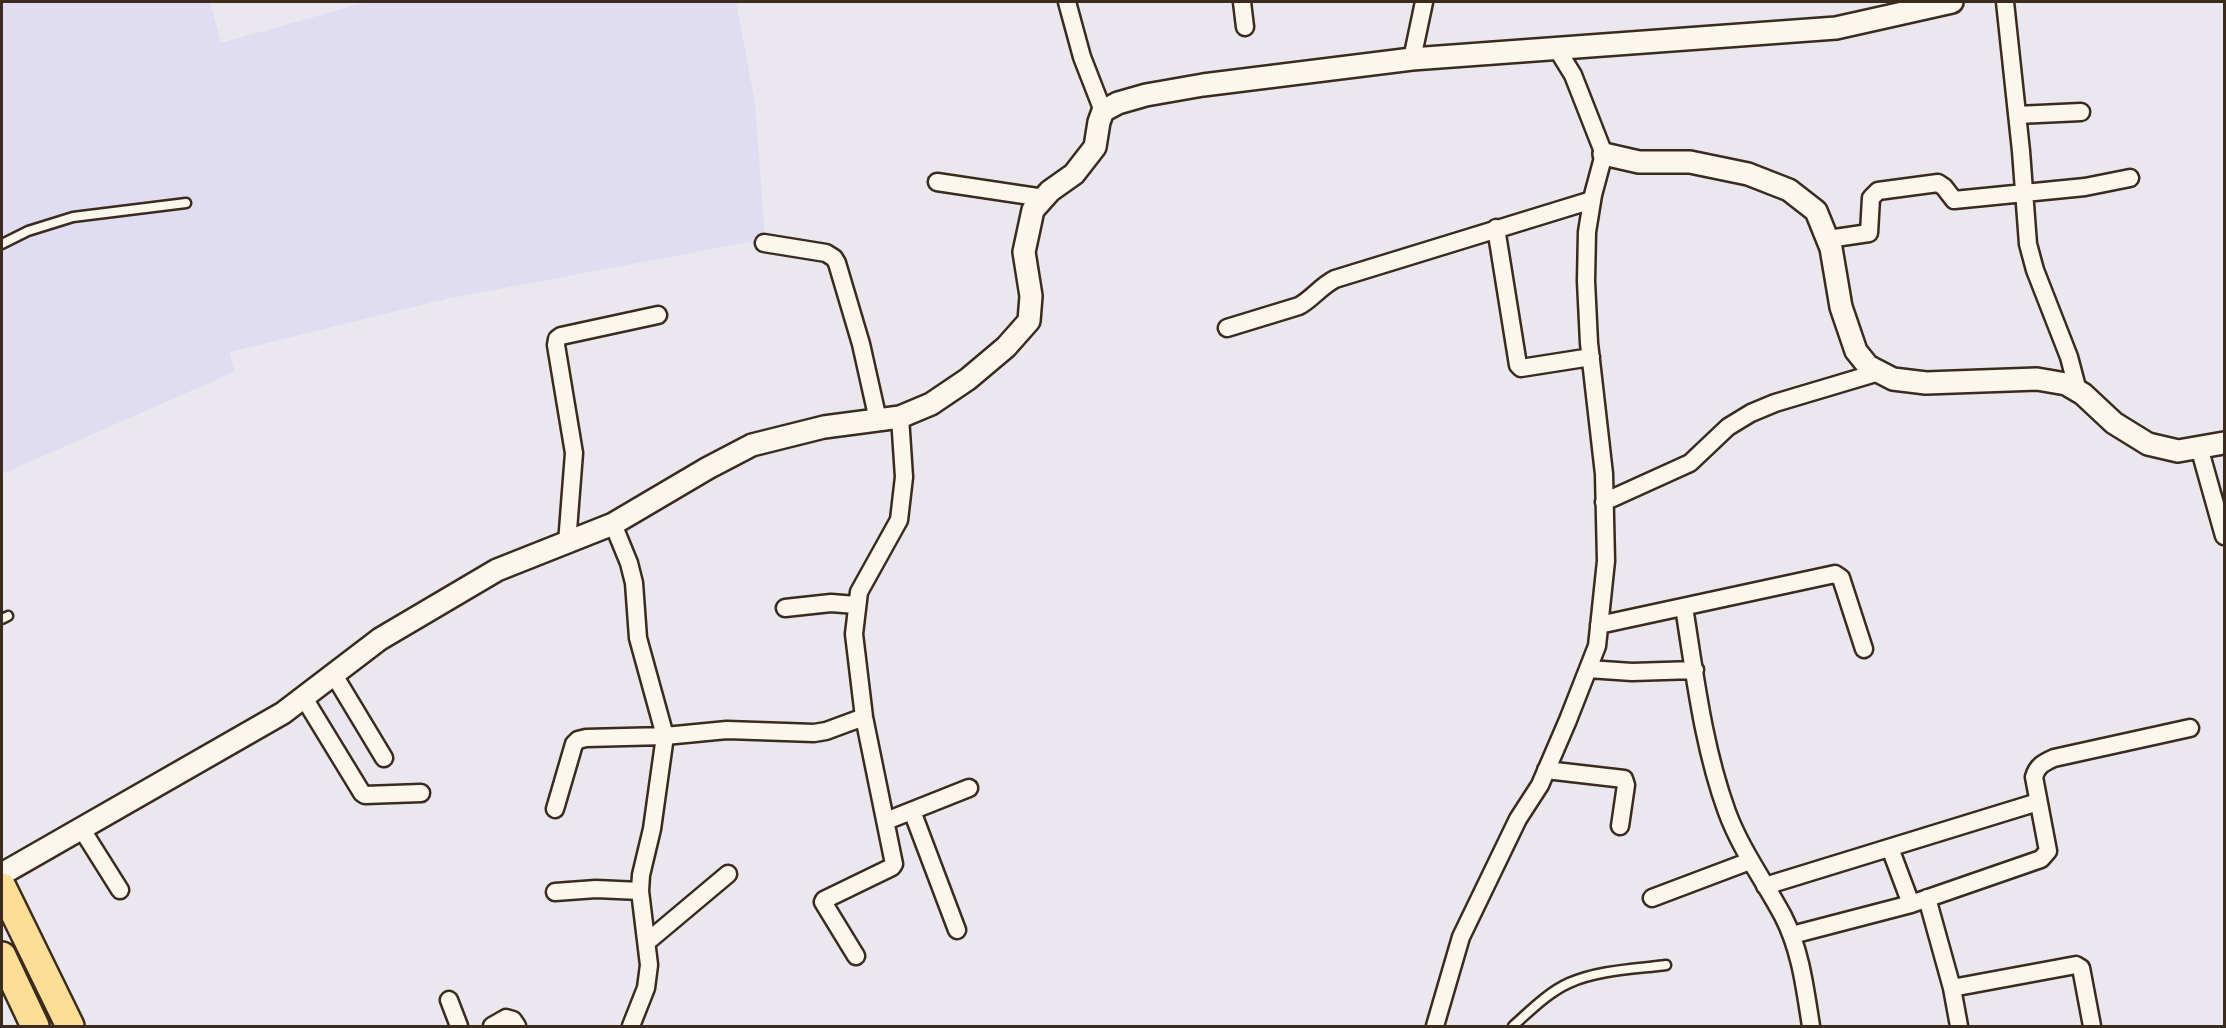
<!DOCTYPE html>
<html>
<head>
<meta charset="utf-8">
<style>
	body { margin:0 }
	#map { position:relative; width:2226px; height:1028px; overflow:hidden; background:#ebe7ef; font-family:Caveat,sans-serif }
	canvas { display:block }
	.frame { position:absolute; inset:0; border:3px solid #3b2a1e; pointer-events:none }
</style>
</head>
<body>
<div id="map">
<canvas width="2226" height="1028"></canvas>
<div class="frame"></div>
</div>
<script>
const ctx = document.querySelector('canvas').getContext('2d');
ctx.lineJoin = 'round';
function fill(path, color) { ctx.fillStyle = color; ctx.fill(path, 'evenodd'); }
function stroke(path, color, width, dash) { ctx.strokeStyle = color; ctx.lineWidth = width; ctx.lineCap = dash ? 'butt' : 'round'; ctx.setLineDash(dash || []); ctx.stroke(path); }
fill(new Path2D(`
	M 2,2 L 210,2 L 221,43 L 367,2 L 736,2 L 755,103 L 765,239 L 446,299 L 230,352 L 234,372 L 2,474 Z`), '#e0dcf1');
const service = new Path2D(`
	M 2,244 L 28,231 L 73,217 L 186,203
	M 2,619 L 8,616
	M 1513,1026 C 1530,1011 1547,993 1569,983 C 1598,970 1635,969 1666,965`);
const minor = new Path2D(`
	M 1067,2 L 1082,57 L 1103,111
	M 1242,2 L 1245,27
	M 2005,2 L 2021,151 L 2028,244 L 2035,270 L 2069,357 L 2078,391
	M 1412,59 L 1424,2
	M 2017,115 L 2081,112
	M 937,182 L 1044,198
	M 1496,228 L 1518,365 L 1521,368 L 1591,357
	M 1828,239 L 1869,233 L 1871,198 L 1878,191 L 1938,183 L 1944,187 L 1954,200 L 2085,187 L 2130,178
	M 764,243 L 826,253 L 834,258 L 837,263 L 861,344 L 878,420
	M 1227,328 L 1299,306 C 1312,299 1321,286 1335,279 L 1592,200
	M 2199,447 L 2224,536
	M 1604,502 L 1690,463 L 1728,427 L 1751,413 L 1775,403 L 1879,372
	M 613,524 L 629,563 L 634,583 L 638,638 L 665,736 L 652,829 L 641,875 L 640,891 L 649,965 L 646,988 L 631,1026
	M 567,543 L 574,453 L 556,345 L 557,339 L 561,336 L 658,315
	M 1684,607 C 1695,676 1703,746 1727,812 C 1741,850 1765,882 1783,916 C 1801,951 1805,989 1811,1026
	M 785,608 L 831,603 L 856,605
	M 1599,625 L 1835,574 L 1841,578 L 1864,649
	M 1588,669 L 1632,672 L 1695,670
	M 334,675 L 384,758
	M 304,698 L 362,793 L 365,795 L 421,793
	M 1546,770 L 1624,779 L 1626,785 L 1620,826
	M 555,809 L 574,744 L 578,740 L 586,738 L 665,736 L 727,730 L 814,733 L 826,731 L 864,717
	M 912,811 L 957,930
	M 886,821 L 969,788
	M 81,828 L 120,890
	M 1890,848 L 1911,904
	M 1765,886 L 2038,802
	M 555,892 L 596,889 L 640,891
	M 1652,898 L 1750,861
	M 1927,898 L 1952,988 L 1959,1026
	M 1792,935 L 1911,904 L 2041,859 L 2048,851 L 2034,777 C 2037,766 2043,763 2054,758 L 2190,728
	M 647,942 L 728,874
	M 856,956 L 823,902 L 824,900 L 892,867 L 894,864 L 864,717 L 854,634 L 859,592 L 899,520 L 904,477 L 900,417
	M 1952,988 L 2076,965 L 2081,968 L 2082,973 L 2092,1026
	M 449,1000 L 459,1026
	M 492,1026 L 506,1018 L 513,1020 L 517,1026
	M 1435,1026 L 1461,937 L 1518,819 L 1540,785 L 1568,720 L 1597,646 L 1606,561 L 1604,474 L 1589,343 L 1586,281 L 1587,232 L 1593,195 L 1604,154 L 1573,75 L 1557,49`);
const tertiary = new Path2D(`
	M 1604,154 L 1639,162 L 1690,162 L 1748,174 L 1789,190 L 1816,211 L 1831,248 L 1841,307 L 1856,351 L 1868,366 L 1893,379 L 1926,383 L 2037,379 L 2066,384 L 2083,394 L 2114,423 L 2148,444 L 2178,451 L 2224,443
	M 2,874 L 283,713 L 380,639 L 497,570 L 613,524 L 708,468 L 752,445 L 824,427 L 900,417 L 931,404 L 968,379 L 1006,347 L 1029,321 L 1031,296 L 1024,252 L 1033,210 L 1050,191 L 1074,174 L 1095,147 L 1099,122 L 1103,111 L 1118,103 L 1146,95 L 1203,85 L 1412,59 L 1836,28 L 1952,2`);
const primary = new Path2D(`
	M 2,887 L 70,1026
	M 2,956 L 35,1026`);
stroke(service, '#3b2a1e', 13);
stroke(minor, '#3b2a1e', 21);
stroke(tertiary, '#3b2a1e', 26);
stroke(primary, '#3b2a1e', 32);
stroke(service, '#fbf7ec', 8);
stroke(minor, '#fbf7ec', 16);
stroke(tertiary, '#fbf7ec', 21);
stroke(primary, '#fdde96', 27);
</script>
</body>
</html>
